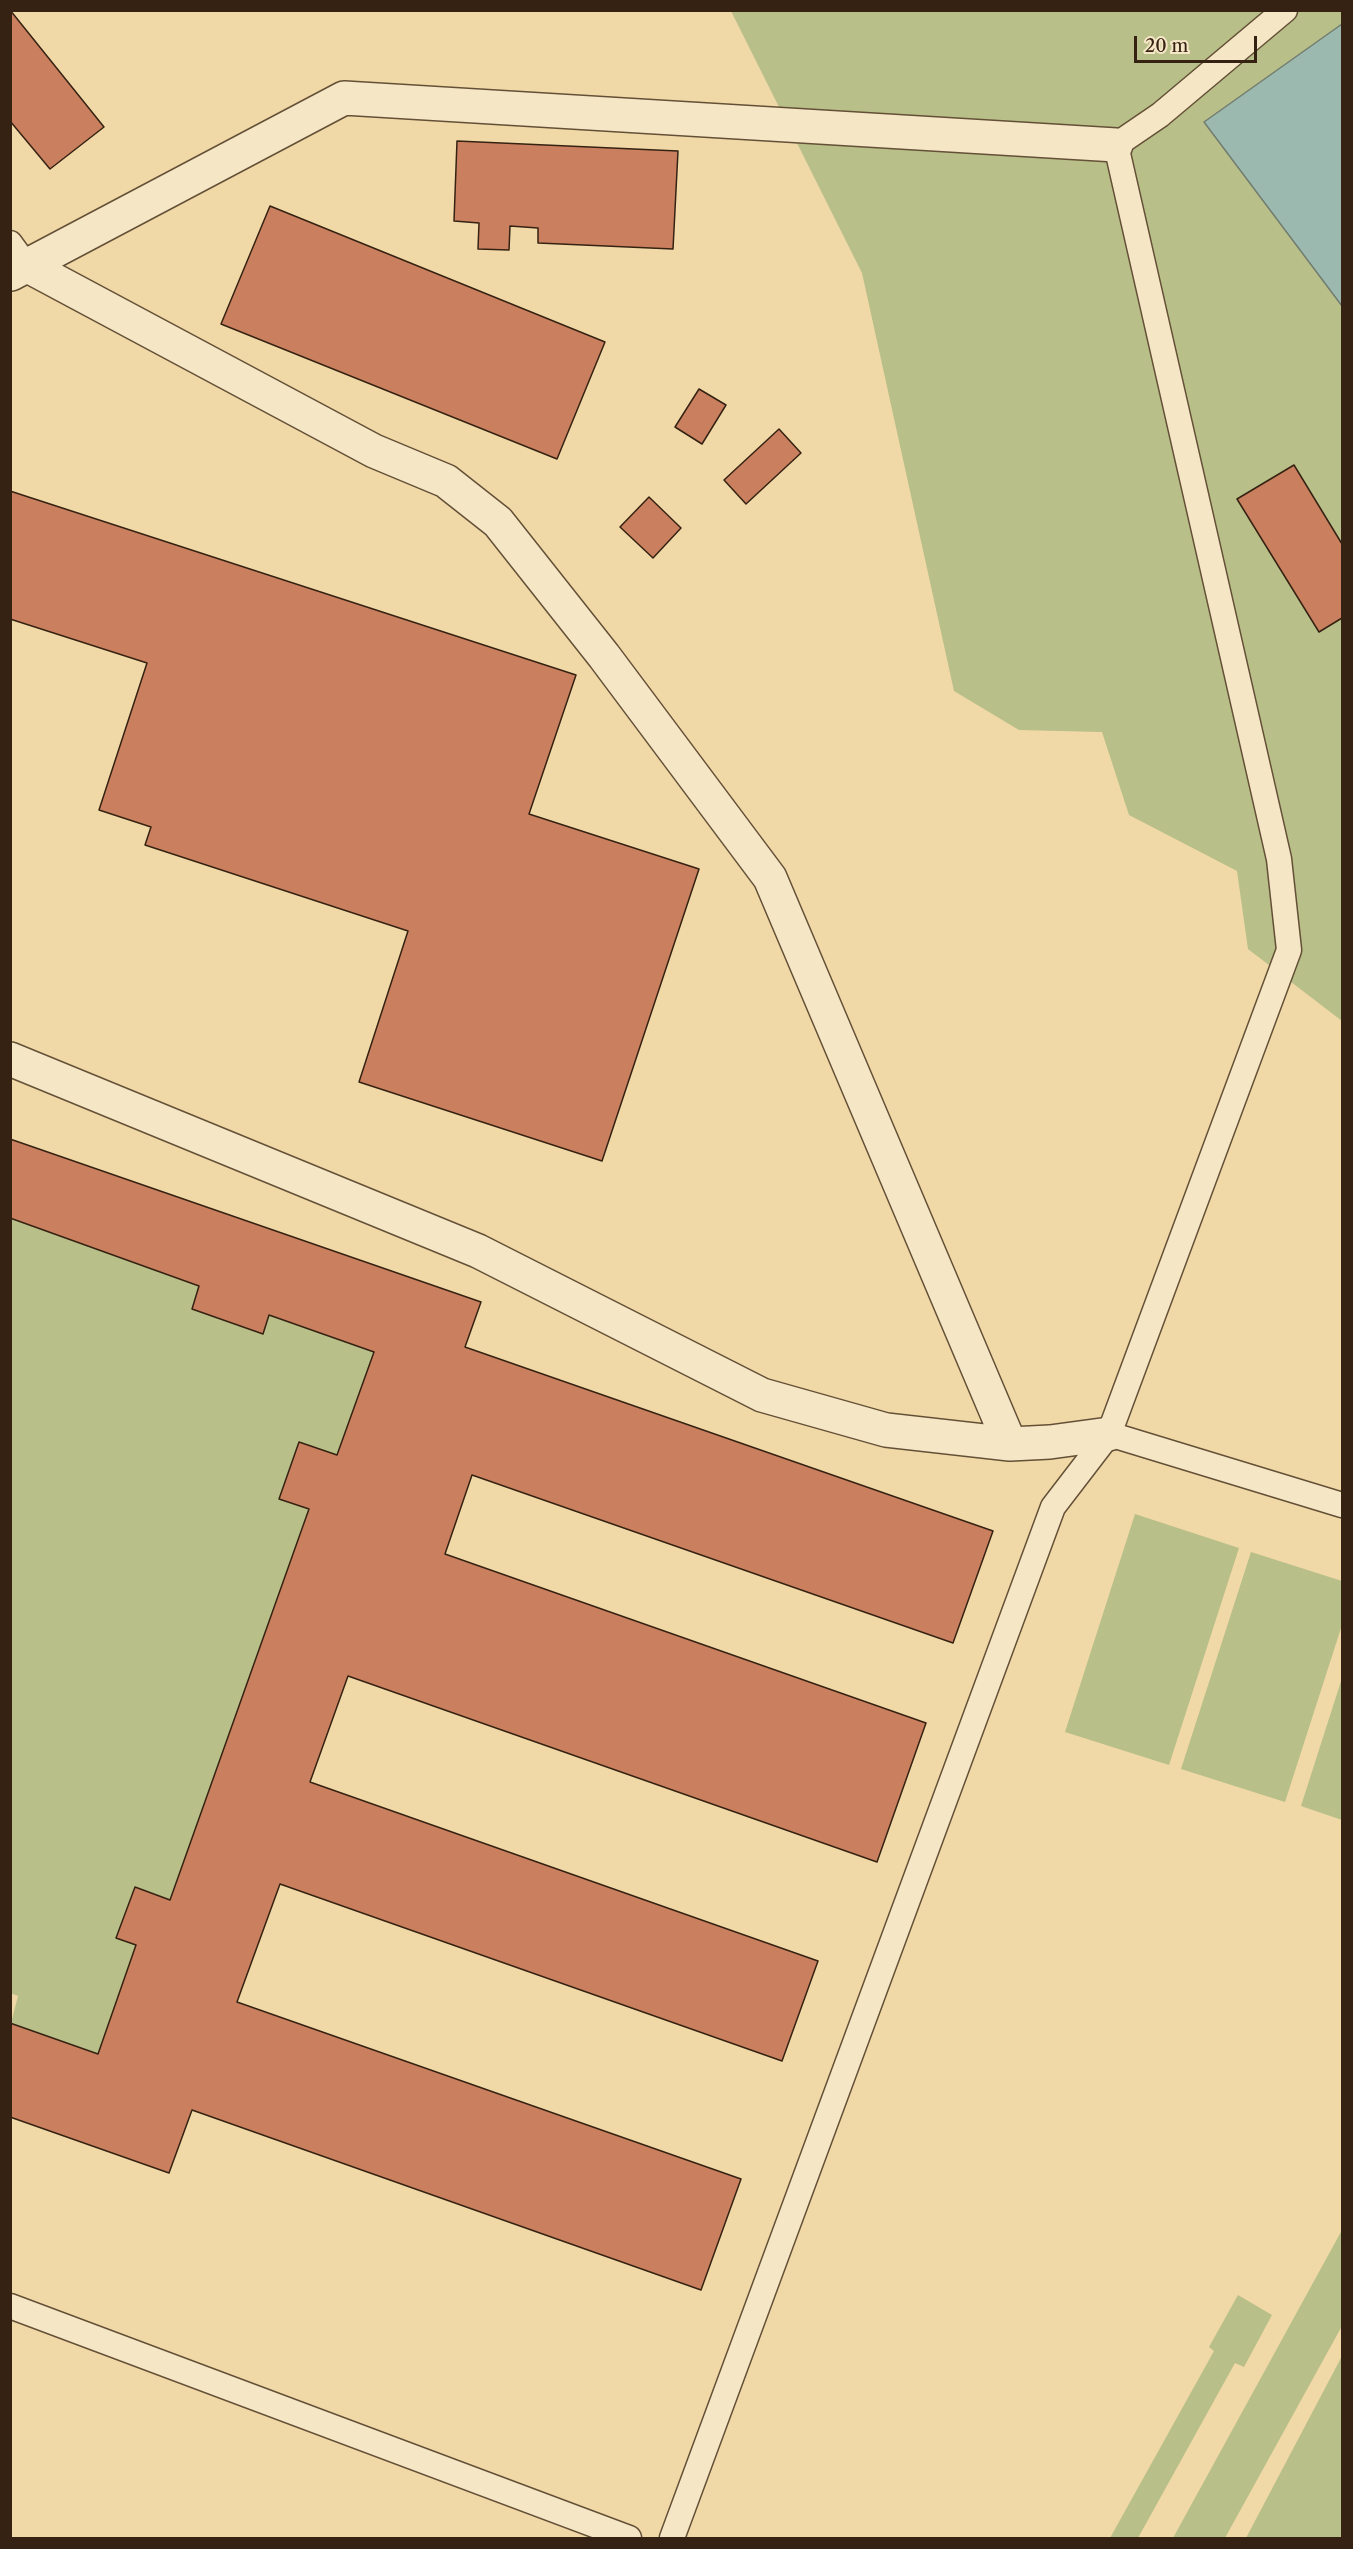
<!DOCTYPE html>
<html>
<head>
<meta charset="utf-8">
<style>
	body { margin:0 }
	#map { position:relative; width:1353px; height:2549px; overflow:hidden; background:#f0d9a7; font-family:"Libre Caslon Text",serif }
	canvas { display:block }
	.frame { position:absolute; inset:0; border:12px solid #352212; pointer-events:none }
	.scale { position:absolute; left:1134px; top:36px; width:123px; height:27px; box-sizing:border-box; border:3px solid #352212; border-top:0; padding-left:8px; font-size:18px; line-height:21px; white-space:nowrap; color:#352212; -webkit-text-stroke:4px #f5e6c6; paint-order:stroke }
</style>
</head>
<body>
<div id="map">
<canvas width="1353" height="2549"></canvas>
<div class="frame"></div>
<div class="scale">20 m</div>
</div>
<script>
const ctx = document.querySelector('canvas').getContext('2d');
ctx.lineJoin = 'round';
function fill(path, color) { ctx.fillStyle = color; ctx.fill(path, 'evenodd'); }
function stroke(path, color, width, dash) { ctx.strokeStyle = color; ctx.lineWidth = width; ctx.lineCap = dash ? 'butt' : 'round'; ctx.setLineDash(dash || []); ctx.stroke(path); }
fill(new Path2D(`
	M 731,11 L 1342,11 L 1342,1021 L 1248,949 L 1237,871 L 1129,815 L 1102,732 L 1019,730 L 954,691 L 862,273 Z
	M 10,1218 L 199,1286 L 192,1309 L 262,1334 L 269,1315 L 374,1352 L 337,1455 L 279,1499 L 309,1509 L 170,1900 L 134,1888 L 116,1938 L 136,1945 L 98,2054 L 11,2023 L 18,1996 L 10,1993 Z
	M 1135,1514 L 1239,1548 L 1169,1765 L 1065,1732 Z
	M 1251,1552 L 1342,1581 L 1342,1625 L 1285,1802 L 1181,1769 Z
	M 1342,1678 L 1342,1820 L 1301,1806 Z
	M 1342,2230 L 1342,2326 L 1225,2538 L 1173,2538 Z
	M 1238,2295 L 1272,2315 L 1244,2367 L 1235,2363 L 1138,2538 L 1110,2538 L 1214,2351 L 1209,2347 Z
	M 1342,2356 L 1342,2538 L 1246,2538 Z`), '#b8bf88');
const water = new Path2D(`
	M 1342,24 L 1342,306 L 1204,122 Z`);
fill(water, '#9bb9af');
stroke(water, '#727d70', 1.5);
const building = new Path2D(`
	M 10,10 L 104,127 L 50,169 L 10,121 Z
	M 457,141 L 678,151 L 673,249 L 538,243 L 538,228 L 510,226 L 509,250 L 478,249 L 479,223 L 454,221 Z
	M 270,206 L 605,342 L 557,459 L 221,324 Z
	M 699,389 L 726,405 L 702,444 L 675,427 Z
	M 779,429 L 801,453 L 746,504 L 724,480 Z
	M 1294,465 L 1342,544 L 1342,618 L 1319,632 L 1237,499 Z
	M 10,491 L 576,675 L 529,814 L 699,869 L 602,1161 L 359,1082 L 408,931 L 145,845 L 151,827 L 99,810 L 147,663 L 10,619 Z
	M 649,497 L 681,528 L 653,558 L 620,527 Z
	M 10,1139 L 481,1302 L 465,1347 L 993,1531 L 953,1643 L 472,1475 L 445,1554 L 926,1723 L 877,1862 L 348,1676 L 310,1782 L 818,1961 L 782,2061 L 280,1884 L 237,2002 L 741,2179 L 701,2290 L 192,2110 L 169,2173 L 10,2117 L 10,2023 L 98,2054 L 136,1945 L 116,1938 L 135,1887 L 170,1900 L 309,1509 L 279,1499 L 299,1442 L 337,1455 L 374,1352 L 269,1315 L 263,1334 L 192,1309 L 199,1286 L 10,1218 Z`);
fill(building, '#ca805f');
stroke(building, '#352212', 1.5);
const service = new Path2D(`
	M 10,243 L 26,265
	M 1109,1434 L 1342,1505
	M 10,2306 L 629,2538
	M 672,2538 L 1053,1507 L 1109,1434 L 1289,950 L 1279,859 L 1116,145 L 1160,115 L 1285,10`);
const minor = new Path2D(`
	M 26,265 L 374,451 L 446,481 L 498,522 L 604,656 L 770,878 L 1010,1444
	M 11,274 L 344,98 L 1116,145
	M 10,1059 L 478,1251 L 762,1395 L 886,1430 L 1010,1444 L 1050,1442 L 1109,1434`);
stroke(service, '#645037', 27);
stroke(minor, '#645037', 36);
stroke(service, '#f5e6c6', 24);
stroke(minor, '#f5e6c6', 33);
</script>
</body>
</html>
